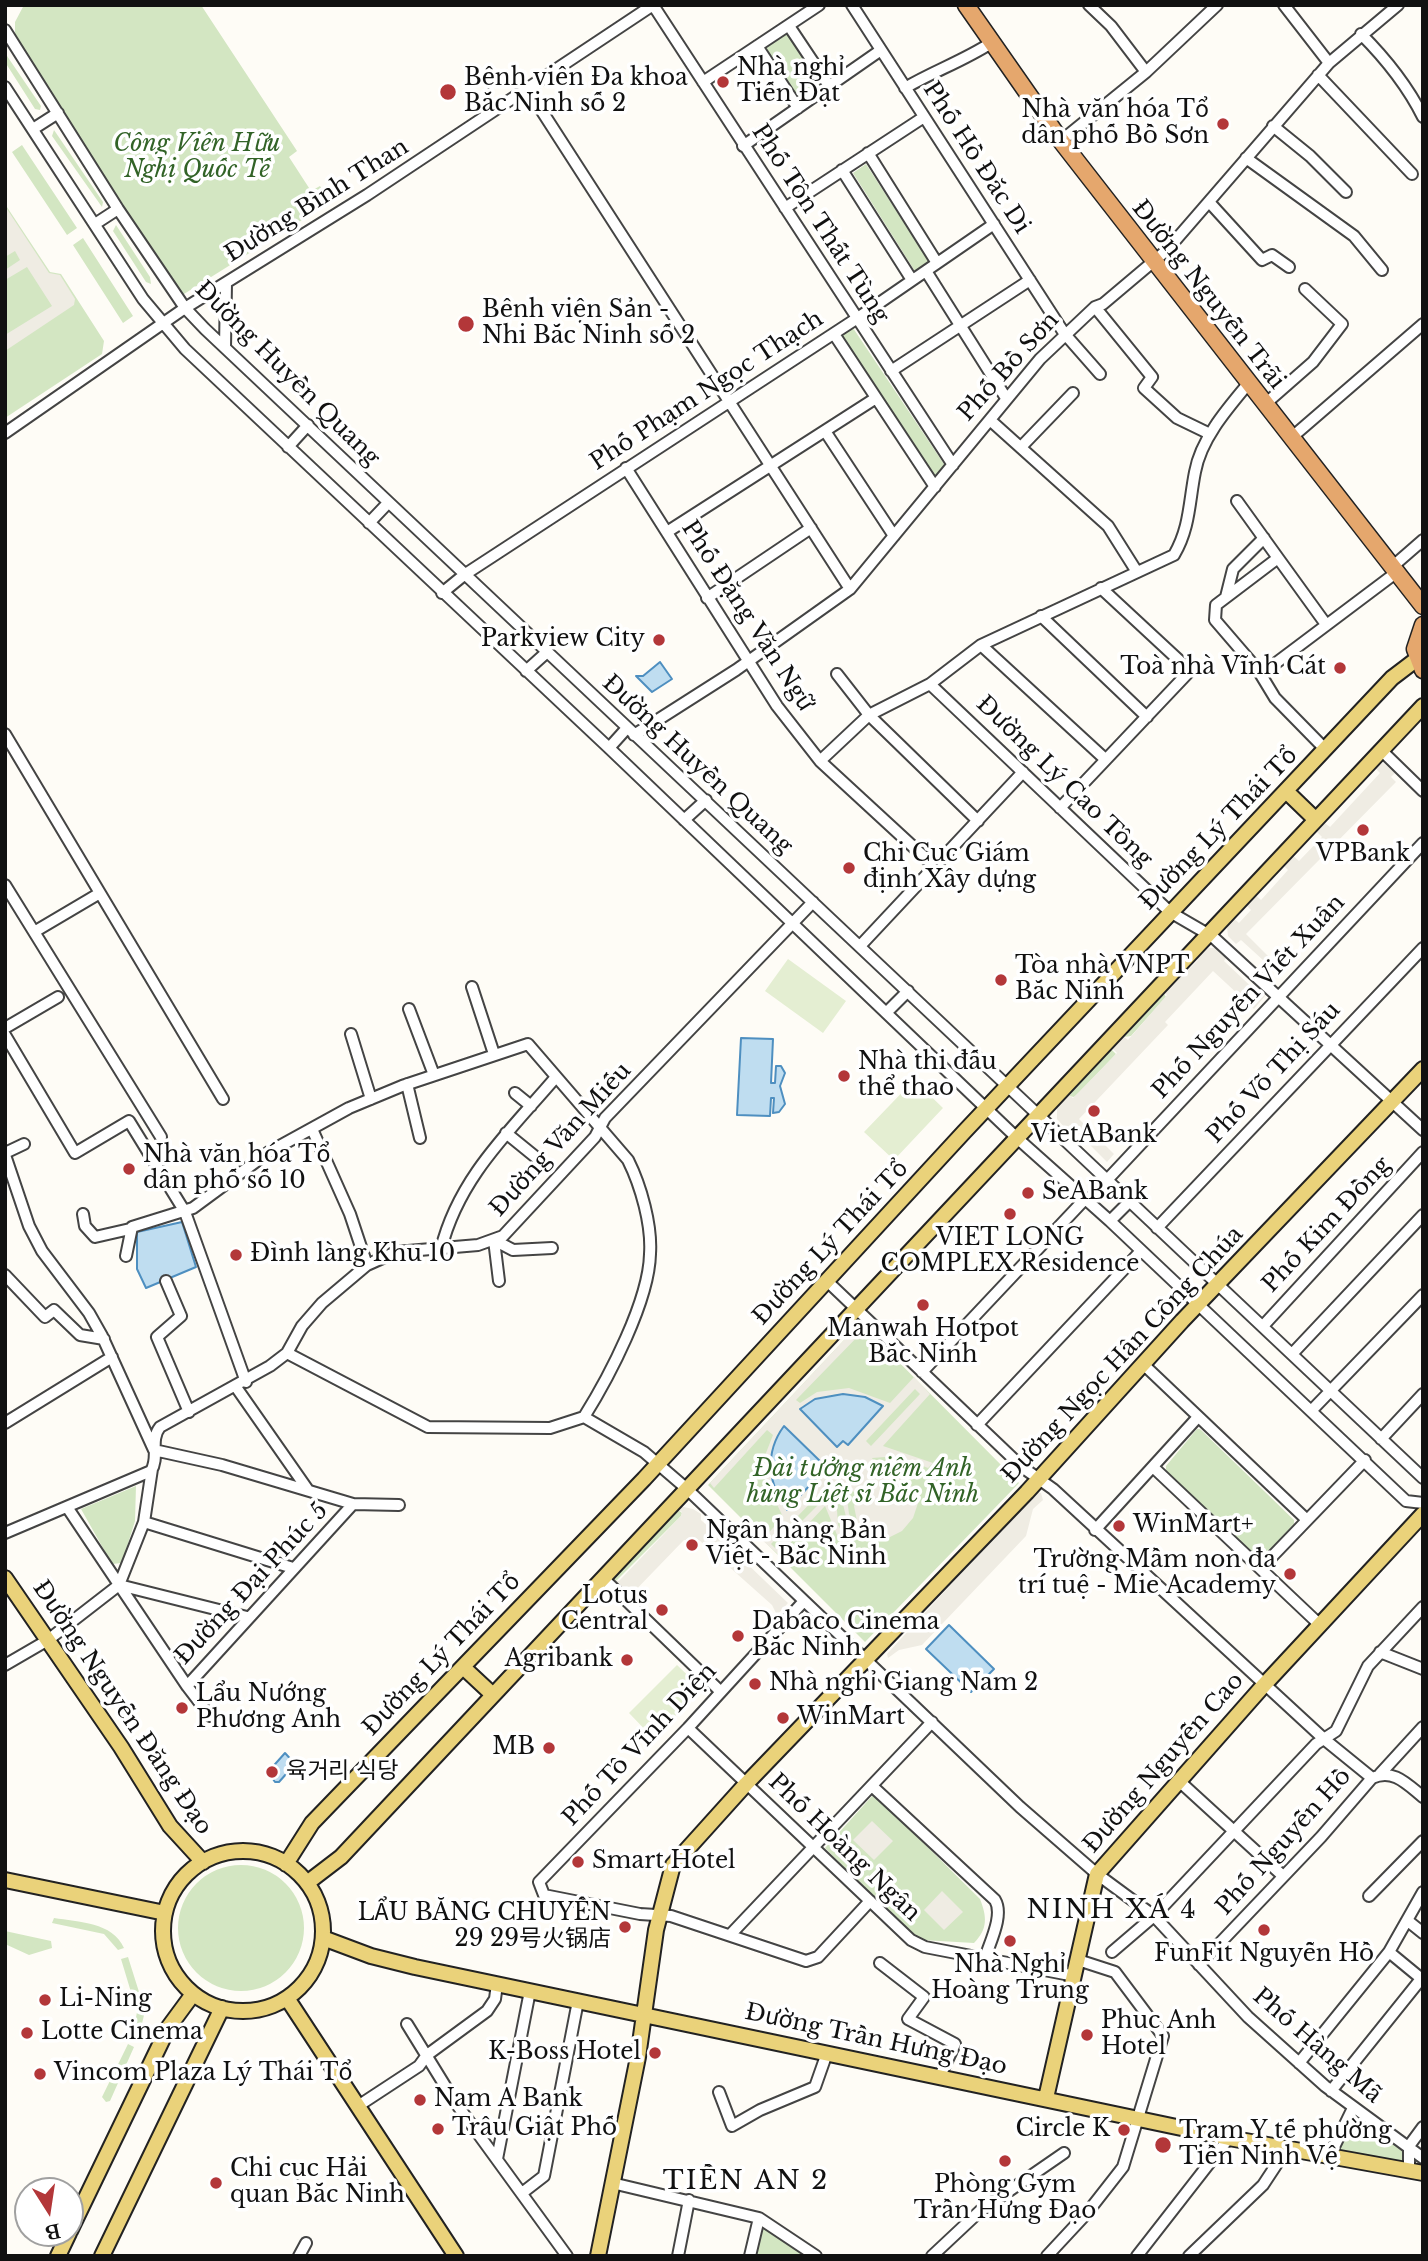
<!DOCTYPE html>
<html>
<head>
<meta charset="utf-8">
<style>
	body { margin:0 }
	#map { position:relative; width:1428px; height:2261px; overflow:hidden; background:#fefcf6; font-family:"Libre Baskerville",serif }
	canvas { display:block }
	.frame { position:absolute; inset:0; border:7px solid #111; pointer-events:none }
	.north { position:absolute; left:14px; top:2177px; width:70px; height:70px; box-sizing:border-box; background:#fff; border:2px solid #a0a0a0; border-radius:50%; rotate:168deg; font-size:19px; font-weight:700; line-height:28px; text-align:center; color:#111 }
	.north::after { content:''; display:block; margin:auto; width:24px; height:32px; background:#b33739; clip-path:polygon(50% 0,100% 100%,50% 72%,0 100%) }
</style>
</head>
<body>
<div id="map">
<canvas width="1428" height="2261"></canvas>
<div class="frame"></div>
<div class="north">B</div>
</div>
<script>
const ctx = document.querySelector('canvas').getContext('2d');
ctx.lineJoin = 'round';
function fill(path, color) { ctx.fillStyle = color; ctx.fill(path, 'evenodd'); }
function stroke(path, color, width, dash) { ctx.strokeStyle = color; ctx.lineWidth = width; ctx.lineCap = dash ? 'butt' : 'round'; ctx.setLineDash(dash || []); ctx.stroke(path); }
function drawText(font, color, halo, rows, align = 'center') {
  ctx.font = font + ' "Libre Baskerville","Noto Sans SC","Noto Sans KR",serif'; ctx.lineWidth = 7; ctx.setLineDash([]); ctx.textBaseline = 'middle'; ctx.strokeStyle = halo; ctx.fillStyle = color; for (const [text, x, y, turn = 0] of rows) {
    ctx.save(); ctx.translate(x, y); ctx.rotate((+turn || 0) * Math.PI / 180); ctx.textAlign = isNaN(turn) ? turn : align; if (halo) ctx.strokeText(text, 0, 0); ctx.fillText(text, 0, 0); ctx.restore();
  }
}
fill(new Path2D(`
	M 24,5 L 201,5 L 297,151 L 289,157 L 311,191 L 320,186 L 326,196 L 326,205 L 184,294 L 175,287 L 15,39 L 15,22 Z
	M 788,27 L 826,85 L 797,105 L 758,47 Z
	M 5,53 L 41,106 L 40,110 L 35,109 L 5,62 Z
	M 54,130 L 103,202 L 102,207 L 52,136 Z
	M 22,145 L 77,228 L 67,235 L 12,152 Z
	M 866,164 L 930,263 L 916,273 L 853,173 Z
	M 5,204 L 50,272 L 61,274 L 104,341 L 102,354 L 5,418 Z
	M 116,225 L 150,277 L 151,284 L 146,282 L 113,231 Z
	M 83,238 L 133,316 L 123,323 L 73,245 Z
	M 853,328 L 946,467 L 935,478 L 841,335 Z
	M 1163,992 L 1166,997 L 1131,1036 L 1124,1037 Z
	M 1110,1048 L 1116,1054 L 1079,1093 L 1074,1097 L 1069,1096 Z
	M 860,1323 L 1019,1483 L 865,1642 L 708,1485 Z
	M 1197,1429 L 1200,1429 L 1294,1520 L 1294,1524 L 1263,1557 L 1257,1557 L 1166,1471 L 1166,1466 Z
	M 136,1486 L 135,1521 L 122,1563 L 112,1564 L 81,1509 Z
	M 677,1509 L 682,1513 L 681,1516 L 615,1582 L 613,1576 Z
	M 874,1794 L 980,1899 C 987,1917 988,1929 974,1943 L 922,1940 L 908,1933 L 825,1848 Z
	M178 1928a63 63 0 1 1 126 0a63 63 0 1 1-126 0Z
	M 54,1918 C 78,1922 113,1922 124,1948 L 118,1950 L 104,1934 L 52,1923 Z
	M 5,1931 L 51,1941 L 52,1948 L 29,1955 L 5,1944 Z
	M 128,1957 L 145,2011 L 139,2036 L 133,2034 L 137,2012 L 121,1959 Z
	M 128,2044 L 134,2047 L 110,2101 L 106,2102 L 102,2097 Z
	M 1355,2114 L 1406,2149 L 1403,2161 L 1398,2164 L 1336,2151 Z
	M 765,2226 L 807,2256 L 756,2256 L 759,2228 Z`), '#d3e6c2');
fill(new Path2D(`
	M 788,959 L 846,1001 L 823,1033 L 765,991 Z
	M 914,1080 L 943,1108 L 894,1160 L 864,1132 Z
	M 677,1665 L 702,1689 L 653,1738 L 629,1713 Z`), '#e4eed2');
fill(new Path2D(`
	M 5,206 L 49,273 L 60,275 L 75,299 L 74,305 L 5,351 L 5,335 L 52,306 L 27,267 L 5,280 L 5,270 L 20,260 L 15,251 L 5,257 Z
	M 1383,763 L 1395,773 L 1391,777 L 1396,782 L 1246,934 L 1279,967 L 1275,971 L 1241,940 L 1236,944 L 1228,936 L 1227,926 L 1232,917 L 1239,923 L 1251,910 L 1243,902 L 1252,892 L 1261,900 L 1288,870 L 1281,863 L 1290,853 L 1299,861 L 1322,837 L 1314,829 L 1322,821 L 1330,827 L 1380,773 L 1374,767 Z
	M 1209,948 L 1215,948 L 1226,958 L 1224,961 L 1259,994 L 1263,991 L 1265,996 L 1254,1009 L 1213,971 L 1165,1022 L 1168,1025 L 1079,1119 L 1114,1154 L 1107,1162 L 1070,1125 L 1066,1129 L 1057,1119 L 1057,1103 L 1066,1093 L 1073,1098 L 1117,1053 L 1110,1046 L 1121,1034 L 1128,1040 L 1167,995 L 1162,991 L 1178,974 L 1182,976 L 1198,960 L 1195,957 Z
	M 860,1323 L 865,1329 L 796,1400 L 800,1403 L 817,1392 L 849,1388 L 890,1403 L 914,1377 L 930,1394 L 883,1446 L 933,1463 L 928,1468 L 898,1456 L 872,1458 L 875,1463 L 894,1466 L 902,1471 L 916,1493 L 918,1503 L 913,1518 L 902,1531 L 890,1537 L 876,1539 L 858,1532 L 847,1521 L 842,1500 L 836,1495 L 838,1525 L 859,1562 L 853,1565 L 845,1554 L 825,1506 L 779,1555 L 762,1540 L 783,1517 L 765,1479 L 764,1458 L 773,1435 L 767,1430 L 714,1488 L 710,1483 ZM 915,1389 L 920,1394 L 871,1446 L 866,1441 ZM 837,1394 L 857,1395 L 883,1406 L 848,1445 L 815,1399 ZM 774,1443 L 822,1472 L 782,1502 L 772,1479 ZM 845,1485 L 859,1496 L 854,1506 L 858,1526 L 849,1514 L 847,1498 L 840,1491 ZM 821,1492 L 826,1497 L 775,1548 L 771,1544 Z
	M 1036,1492 L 1041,1493 L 1043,1500 L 1033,1509 L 1026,1536 L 922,1645 L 899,1650 L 888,1658 L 887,1654 Z
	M 679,1506 L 693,1509 L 701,1514 L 701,1520 L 728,1545 L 731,1542 L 742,1553 L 739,1556 L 788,1603 L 777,1615 L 772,1605 L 699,1540 L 684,1540 L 627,1599 L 613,1580 L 619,1581 L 681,1516 L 682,1512 L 677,1509 Z
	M 872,1821 L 893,1841 L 874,1860 L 853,1840 Z
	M 942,1891 L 963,1912 L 944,1930 L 924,1910 Z`), '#efece3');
const water = new Path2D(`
	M 660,662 L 672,679 L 652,692 L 636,676 L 643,676 Z
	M 741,1038 L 773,1039 L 771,1083 L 775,1083 L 776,1066 L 781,1066 L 785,1073 L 780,1086 L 785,1104 L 779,1112 L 773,1113 L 774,1098 L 771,1098 L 770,1116 L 737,1115 Z
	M 182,1222 L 196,1267 L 146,1288 L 137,1269 L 137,1232 Z
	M 843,1394 L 865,1397 L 883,1406 L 848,1445 L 843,1441 L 837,1447 L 800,1409 L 815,1399 Z
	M 784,1426 L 822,1463 L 818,1468 L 822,1472 L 787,1510 C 768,1485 764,1453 784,1426 Z
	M 949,1625 L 994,1669 L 971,1692 L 926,1649 Z
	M 285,1753 L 295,1764 L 279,1782 L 275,1782 L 268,1772 Z`);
fill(water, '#bfddf0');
stroke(water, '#4e8fc0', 2);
const minor = new Path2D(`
	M 653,5 L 953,465
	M 852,5 L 1064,333 L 1100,374
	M 1089,5 L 1111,26 L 1146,72
	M 1284,5 L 1329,63
	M 789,26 L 829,86
	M 5,30 L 118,209 L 185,308 L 205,329 L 1423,1478
	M 1361,34 C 1386,59 1407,85 1423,117
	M 757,46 L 798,108
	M 1318,75 L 1412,174
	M 703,82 L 819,5
	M 5,87 L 143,299 L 185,349 L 609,748 L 1017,1138 L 1110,1221 L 1406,1501 L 1423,1503
	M 527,88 L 850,589
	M 905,88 C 934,71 963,61 991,43
	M 1273,126 L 1310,156 L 1346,192
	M 33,129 L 58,113
	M 1061,141 L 1146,72 L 1217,5
	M 743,146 L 881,50
	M 868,153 L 937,263
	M 1246,158 L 1354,236 L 1382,270
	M 842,170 L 912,280
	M 1210,203 L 1262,260 L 1272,255 L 1289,267
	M 785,208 L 924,117
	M 95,224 L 118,209
	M 926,271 L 1006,398
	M 1095,307 L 1152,377 L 1144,388 L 1177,418 L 1210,434
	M 834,334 L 935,487
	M 225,348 L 226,283
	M 891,371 L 1030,280
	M 1264,405 L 1313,362 L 1342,324 L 1305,289
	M 990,420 L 1108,526 L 1137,572
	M 825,431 L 894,536
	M 5,433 L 185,308 L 367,195 L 653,5
	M 1291,438 L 1423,324
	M 288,447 L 308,425
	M 1021,447 L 1073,393
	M 626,468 L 777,706 L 820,761 L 934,866
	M 1237,501 L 1278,558 L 1216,605 L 1215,620 L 1258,670 L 1268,669 L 1397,572
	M 369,523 L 388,503
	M 667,532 L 876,398
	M 1278,558 L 1325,623
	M 1392,567 L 1423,540
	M 442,593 L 464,575 L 856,319 L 994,224
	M 1226,597 L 1233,569 L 1264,538
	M 707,598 L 811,528
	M 1041,616 L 1147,717
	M 981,645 L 1105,759
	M 1258,670 L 1275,698 L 1326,750
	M 526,671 L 546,653
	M 837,674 L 869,715 L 978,821
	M 930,684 L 1170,912 L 1213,937 L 1423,1130
	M 5,734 L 223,1099
	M 634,735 L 736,670 L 850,589 L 1040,359 L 1095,307 L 1103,304 L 1167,250 L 1329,63 L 1398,5
	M 609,748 L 627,728
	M 1381,750 L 1423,791
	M 820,761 L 869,715 L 930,684 L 981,645 L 1174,555 C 1190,528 1189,502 1195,472 C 1201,439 1227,409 1248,384
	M 1060,808 L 1187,674 L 1184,665 L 1101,588
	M 684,820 L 706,800
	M 5,885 L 161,1137
	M 34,932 L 100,893
	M 860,946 L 1023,772
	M 472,987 L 494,1054
	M 409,1009 L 434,1075
	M 887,1012 L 908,991
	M 5,1028 L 58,997
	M 351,1034 L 371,1099
	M 5,1035 L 75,1153 L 129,1121 L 185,1212 L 246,1382
	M 407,1084 L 420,1138
	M 515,1093 L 531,1106
	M 312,1129 L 350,1214 L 367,1265
	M 506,1133 L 538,1159
	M 5,1153 L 24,1144
	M 5,1155 L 29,1226 L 42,1251 L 89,1313 L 102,1336 L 154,1450 L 222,1465 L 353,1504 L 187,1686 L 67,1507
	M 1107,1180 L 1423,843
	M 83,1214 L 85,1226 L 95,1237 L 130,1229
	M 1110,1221 L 1129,1202
	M 1157,1228 L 1423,948
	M 494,1240 L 513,1250 L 552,1248
	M 494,1240 L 499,1281
	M 441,1249 C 459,1177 510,1131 556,1077
	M 126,1256 L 132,1227 L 193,1208 L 269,1152 L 349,1108 L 402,1086 L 528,1044 L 628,1160 C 641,1186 652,1225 650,1254 C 649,1301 609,1377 584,1417
	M 5,1275 L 45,1317 L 54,1310 L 80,1335 L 104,1339
	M 166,1281 L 181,1316 L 157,1337 L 189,1412
	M 827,1281 L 1022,1467 L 1053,1489 L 1324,1739 L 1372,1778 C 1393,1768 1407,1784 1423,1797
	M 1263,1326 L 1423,1152
	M 287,1353 L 428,1427 L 550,1428 L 584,1417
	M 1292,1354 L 1423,1215
	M 1143,1364 L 1306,1519
	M 922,1372 L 1085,1199
	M 236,1387 L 308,1490
	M 1312,1410 L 1423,1295
	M 584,1417 L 644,1452 L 687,1489 L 1020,1807 L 1097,1874 L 1154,1916 L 1248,2017 L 1325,2086 L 1423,2158
	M 5,1423 L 112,1357
	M 977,1425 L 1141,1251
	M 1381,1439 L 1423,1394
	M 1153,1467 L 1320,1625
	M 353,1504 L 399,1505
	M 144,1522 L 293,1568
	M 1095,1530 L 1198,1417
	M 5,1533 L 151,1471 C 160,1457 149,1441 160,1427 L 270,1366 L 287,1353 L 302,1326 L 322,1303 L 367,1265 L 396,1252 L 478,1245 L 503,1236 L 595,1137 L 605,1118 L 813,902
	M 1261,1568 L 1365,1460
	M 603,1578 L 720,1691
	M 119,1585 L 247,1617
	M 804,1601 L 688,1728 L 539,1882 L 544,1895 L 640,1914 L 671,1916 L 806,1961 L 818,1957 L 870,1901
	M 1380,1652 L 1423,1669
	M 5,1665 L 48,1640 L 119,1585 L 144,1522 L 152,1469
	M 187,1686 L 210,1716
	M 688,1728 L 911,1940 L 925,1947 L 1075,1976
	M 1380,1774 L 1423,1727
	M 1178,1780 L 1283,1876
	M 872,1786 L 995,1900 C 1004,1915 990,1942 985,1958
	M 1369,1896 L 1423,1841
	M 1408,1921 L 1423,1933
	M 730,1935 L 932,1722
	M 1112,1952 L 1154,1916 L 1316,1744 L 1336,1731 L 1368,1666 L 1423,1607
	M 1389,1952 L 1423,1980
	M 880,1963 L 924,1997 L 908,2019 L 955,2044 L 940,2076
	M 1199,1965 L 1321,1837 L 1372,1778
	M 407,2024 L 455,2102 L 567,2256
	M 1299,2063 L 1389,1952 L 1423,1892
	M 1331,2091 L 1421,1979
	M 719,2092 L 732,2126 L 760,2110 L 815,2087 L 827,2053
	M 358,2106 L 419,2066 L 427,2055 L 487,2011 L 495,1999 L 497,1984
	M 1330,2155 L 1353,2108
	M 497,2159 L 530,1991
	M 1409,2170 L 1409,2146 L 1423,2127
	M 612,2183 L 759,2218 L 816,2256
	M 522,2193 L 544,2176 L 578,2001
	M 299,2256 L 306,2243
	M 678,2256 L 689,2200
	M 750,2256 L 759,2218
	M 932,2256 L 980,2211 L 1064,2153
	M 1047,2256 L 1087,2213 L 1123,2167 L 1163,2036 L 1115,1972 L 1078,1960
	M 1137,2256 L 1229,2138
	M 1189,2256 L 1263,2185 L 1288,2147`);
const major = new Path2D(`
	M 1286,791 L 1315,819
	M 5,1578 L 121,1747 L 170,1826 L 203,1862
	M 463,1667 L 493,1695
	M163 1931a80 80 0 1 1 160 0a80 80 0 1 1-160 0Z
	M 286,1864 L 312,1823 L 644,1479 L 964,1132 L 1392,678 L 1417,659
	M 5,1880 L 165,1913
	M 307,1883 L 341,1857 L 1423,706
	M 323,1938 L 371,1956 L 415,1967 L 1229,2138 L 1423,2173
	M 287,1998 L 456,2256
	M 1046,2098 L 1097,1874 L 1264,1685 L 1423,1514
	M 70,2231 L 168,2028 L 193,1994
	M 58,2256 L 69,2233
	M 102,2256 L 222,2008
	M 598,2256 L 638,2057 L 656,1930 L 673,1865 L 746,1784 L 1027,1492 L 1182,1321 L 1423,1069`);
const highway = new Path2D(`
	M 966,5 L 1061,141 L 1423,606
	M 1423,625 L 1415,649 L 1423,670`);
stroke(minor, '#444', 14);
stroke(major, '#222', 18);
stroke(highway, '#222', 19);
stroke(minor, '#fff', 10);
stroke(major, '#ead27a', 14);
stroke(highway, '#e5a76d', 16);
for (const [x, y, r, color] of [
	[723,82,7,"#b33739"],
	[448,92,9,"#b33739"],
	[1223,124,7,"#b33739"],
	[466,324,9,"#b33739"],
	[659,640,7,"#b33739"],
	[1340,668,7,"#b33739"],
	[1363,830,7,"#b33739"],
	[849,868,7,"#b33739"],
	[1001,980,7,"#b33739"],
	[844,1076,7,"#b33739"],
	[1094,1111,7,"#b33739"],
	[129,1169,7,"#b33739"],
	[1028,1193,7,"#b33739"],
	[1010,1214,7,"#b33739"],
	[236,1255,7,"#b33739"],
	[923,1305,7,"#b33739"],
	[1119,1526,7,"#b33739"],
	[692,1545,7,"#b33739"],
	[1290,1574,7,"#b33739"],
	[662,1610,7,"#b33739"],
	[738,1636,7,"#b33739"],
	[627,1660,7,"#b33739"],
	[755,1684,7,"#b33739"],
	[182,1708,7,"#b33739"],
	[783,1718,7,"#b33739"],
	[549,1748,7,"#b33739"],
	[272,1772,7,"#b33739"],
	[578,1862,7,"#b33739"],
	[625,1927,7,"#b33739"],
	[1264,1930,7,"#b33739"],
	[1010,1941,7,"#b33739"],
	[45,2000,7,"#b33739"],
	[27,2033,7,"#b33739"],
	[1087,2035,7,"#b33739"],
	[655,2053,7,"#b33739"],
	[40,2074,7,"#b33739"],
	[420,2100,7,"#b33739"],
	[438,2129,7,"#b33739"],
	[1124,2130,7,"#b33739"],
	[1163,2145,9,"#b33739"],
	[1005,2161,7,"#b33739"],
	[216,2183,7,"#b33739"]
]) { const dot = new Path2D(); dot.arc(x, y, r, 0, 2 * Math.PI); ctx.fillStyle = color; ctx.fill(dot); stroke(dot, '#fff', 2.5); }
drawText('23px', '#111', '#fff', [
	["Nhà nghỉ",737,69],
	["Tiến Đạt",737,95],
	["Bệnh viện Đa khoa",464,79],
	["Bắc Ninh số 2",464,105],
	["Nhà văn hóa Tổ",1209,111,"right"],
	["dân phố Bồ Sơn",1209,137,"right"],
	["Bệnh viện Sản -",482,311],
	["Nhi Bắc Ninh số 2",482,337],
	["Parkview City",645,640,"right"],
	["Toà nhà Vĩnh Cát",1326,668,"right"],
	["Chi Cục Giám",863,855],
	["định Xây dựng",863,881],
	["VPBank",1363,855,"center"],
	["Tòa nhà VNPT",1015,967],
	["Bắc Ninh",1015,993],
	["Nhà thi đấu",858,1063],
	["thể thao",858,1089],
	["VietABank",1094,1136,"center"],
	["Nhà văn hóa Tổ",143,1156],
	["dân phố số 10",143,1182],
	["SeABank",1042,1193],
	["VIET LONG",1010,1239,"center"],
	["COMPLEX Residence",1010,1265,"center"],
	["Đình làng Khu 10",250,1255],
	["Manwah Hotpot",923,1330,"center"],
	["Bắc Ninh",923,1356,"center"],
	["WinMart+",1133,1526],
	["Ngân hàng Bản",706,1532],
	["Việt - Bắc Ninh",706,1558],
	["Trường Mầm non đa",1276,1561,"right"],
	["trí tuệ - Mie Academy",1276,1587,"right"],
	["Lotus",648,1597,"right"],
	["Central",648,1623,"right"],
	["Dabaco Cinema",752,1623],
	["Bắc Ninh",752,1649],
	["Agribank",613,1660,"right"],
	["Nhà nghỉ Giang Nam 2",769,1684],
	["Lẩu Nướng",196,1695],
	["Phương Anh",196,1721],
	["WinMart",797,1718],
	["MB",535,1748,"right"],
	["육거리 식당",286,1772],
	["Smart Hotel",592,1862],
	["LẨU BĂNG CHUYỀN",611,1914,"right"],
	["29 29号火锅店",611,1940,"right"],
	["FunFit Nguyễn Hồ",1264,1955,"center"],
	["Nhà Nghỉ",1010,1966,"center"],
	["Hoàng Trung",1010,1992,"center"],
	["Li-Ning",59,2000],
	["Phuc Anh",1101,2022],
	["Hotel",1101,2048],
	["Lotte Cinema",41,2033],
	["K-Boss Hotel",641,2053,"right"],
	["Vincom Plaza Lý Thái Tổ",54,2074],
	["Nam A Bank",434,2100],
	["Trâu Giật Phố",452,2129],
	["Circle K",1110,2130,"right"],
	["Trạm Y tế phường",1179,2132],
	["Tiền Ninh Vệ",1179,2158],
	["Chi cục Hải",230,2170],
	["quan Bắc Ninh",230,2196],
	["Phòng Gym",1005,2186,"center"],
	["Trần Hưng Đạo",1005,2212,"center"]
], 'left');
drawText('italic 23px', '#326327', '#fff', [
	["Công Viên Hữu",197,145],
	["Nghị Quốc Tế",197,171],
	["Đài tưởng niệm Anh",863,1470],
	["hùng Liệt sĩ Bắc Ninh",863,1496]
]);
drawText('23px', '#111', '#fff', [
	["Phố Hồ Đắc Di",976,158,57],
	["Đường Bình Than",317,201,-32],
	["Phố Tôn Thất Tùng",820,224,57],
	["Đường Nguyễn Trãi",1208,295,52],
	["Phố Bồ Sơn",1009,367,-48],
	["Đường Huyền Quang",287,374,45],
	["Phố Phạm Ngọc Thạch",707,391,-33],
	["Phố Đặng Văn Ngữ",747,616,57],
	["Đường Huyền Quang",697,765,43],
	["Đường Lý Cao Tông",1064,782,44],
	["Đường Lý Thái Tổ",1219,829,-46],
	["Phố Nguyễn Viết Xuân",1249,997,-47],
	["Phố Võ Thị Sáu",1274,1073,-47],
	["Đường Văn Miếu",561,1140,-48],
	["Phố Kim Đồng",1327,1225,-47],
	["Đường Lý Thái Tổ",831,1243,-47],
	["Đường Ngọc Hân Công Chúa",1123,1355,-47],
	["Đường Đại Phúc 5",252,1584,-47],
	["Đường Lý Thái Tổ",442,1655,-46],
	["Đường Nguyễn Đăng Đạo",122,1708,56],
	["Phố Tô Vĩnh Diện",640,1745,-47],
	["Đường Nguyễn Cao",1164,1763,-49],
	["Phố Nguyễn Hồ",1284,1842,-48],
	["Phố Hoàng Ngân",844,1848,44],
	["Đường Trần Hưng Đạo",876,2040,12],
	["Phố Hàng Mã",1317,2046,41]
]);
ctx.letterSpacing = '2px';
drawText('26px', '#111', '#fff', [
	["NINH XÁ 4",1112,1911],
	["TIỀN AN 2",746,2182]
]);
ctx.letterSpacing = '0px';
</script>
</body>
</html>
